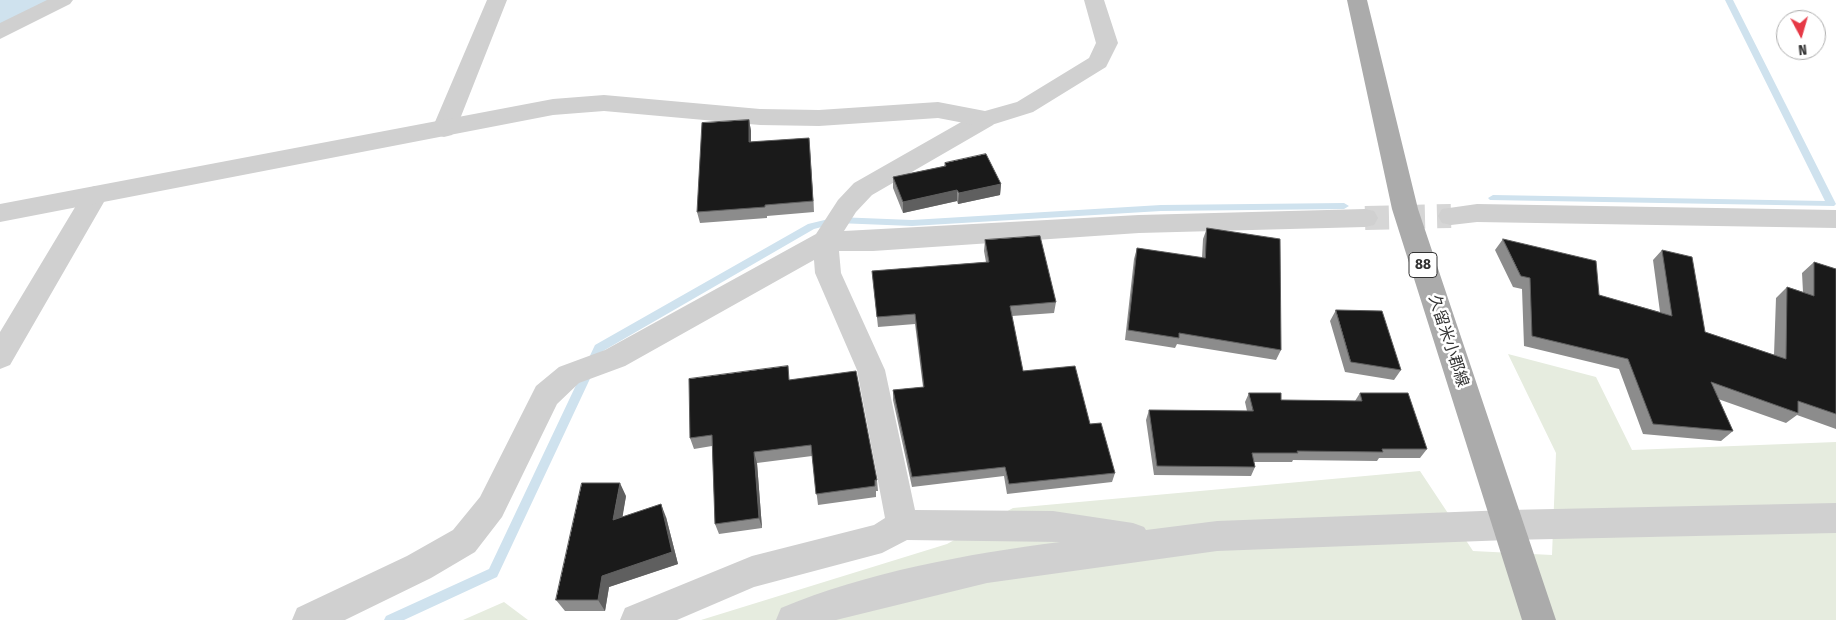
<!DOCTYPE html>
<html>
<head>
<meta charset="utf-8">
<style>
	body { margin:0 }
	#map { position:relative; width:1836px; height:620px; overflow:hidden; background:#fff; font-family:"Fira Sans Condensed",sans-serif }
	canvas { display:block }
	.north { position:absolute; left:1776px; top:10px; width:50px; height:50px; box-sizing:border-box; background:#fff; border:1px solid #adadad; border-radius:50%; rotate:174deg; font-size:14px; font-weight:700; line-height:20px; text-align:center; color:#333 }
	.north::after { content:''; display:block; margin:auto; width:18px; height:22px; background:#e63946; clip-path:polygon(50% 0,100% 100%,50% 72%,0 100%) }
</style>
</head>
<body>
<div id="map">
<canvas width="1836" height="620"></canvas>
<div class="north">N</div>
</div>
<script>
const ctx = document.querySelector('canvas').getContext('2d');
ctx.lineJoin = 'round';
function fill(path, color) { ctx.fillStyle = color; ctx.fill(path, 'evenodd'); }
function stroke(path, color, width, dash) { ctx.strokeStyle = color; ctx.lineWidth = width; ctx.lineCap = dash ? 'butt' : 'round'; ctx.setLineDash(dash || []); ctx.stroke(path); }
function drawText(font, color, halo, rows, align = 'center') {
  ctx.font = font + ' "Fira Sans Condensed","Noto Sans JP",sans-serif'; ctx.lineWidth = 5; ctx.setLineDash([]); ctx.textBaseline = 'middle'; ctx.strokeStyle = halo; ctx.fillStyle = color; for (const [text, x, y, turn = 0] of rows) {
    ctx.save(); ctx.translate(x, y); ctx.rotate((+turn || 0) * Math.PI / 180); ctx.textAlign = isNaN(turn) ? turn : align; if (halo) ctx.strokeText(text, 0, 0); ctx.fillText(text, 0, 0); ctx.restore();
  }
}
fill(new Path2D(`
	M 1508,354 L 1596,377 L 1632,450 L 1836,442 L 1836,620 L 701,620 L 947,544 L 1013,508 L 1420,471 L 1473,551 L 1552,555 L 1556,453 Z
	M 504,602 L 528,620 L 463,620 Z`), '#e6ecdf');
fill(new Path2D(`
	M 1725,0 L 1733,0 L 1836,204 L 1834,206 L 1490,200 L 1488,198 L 1493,195 L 1825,201 Z
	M 1344,203 L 1349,206 L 1344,209 L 1161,211 L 912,226 L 837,223 L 814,229 L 603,351 L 497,577 L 404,620 L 384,620 L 386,616 L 489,569 L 595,345 L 808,224 L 837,217 L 912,220 L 1161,205 Z`), '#cfe2ee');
fill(new Path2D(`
	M 0,0 L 49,0 L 42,10 L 0,25 Z`), '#cfe2ee');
stroke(new Path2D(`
	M 1365,218 L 1451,216`), '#d6d6d6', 24, [24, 12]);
fill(new Path2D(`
	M 47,0 L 73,0 L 70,4 L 0,39 L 0,23 Z
	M 487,0 L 507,0 L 456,129 L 452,135 L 444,137 L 436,135 L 432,129 Z
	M 985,111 L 993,113 L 997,119 L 993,125 L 872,195 L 856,212 L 844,231 L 1139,215 L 1365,209 L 1374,211 L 1378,218 L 1374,225 L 1365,227 L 1139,233 L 873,251 L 839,251 L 841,273 L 885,370 L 915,510 L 1053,511 L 1133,523 L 1144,527 L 1146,530 L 1217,521 L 1508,510 L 1836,503 L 1836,533 L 1508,540 L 1217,551 L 987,583 L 836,620 L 776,620 L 781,608 C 867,572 967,554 1060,542 L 907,540 L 882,553 L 754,587 L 677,620 L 620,620 L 625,608 L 752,556 L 874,525 L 885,518 L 857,370 L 815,273 L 814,260 L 625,366 L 579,383 L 557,404 L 502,517 L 475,552 L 431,578 L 345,620 L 292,620 L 297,608 L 407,556 L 453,530 L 480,497 L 536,386 L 559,367 L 605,350 L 816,234 L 838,200 L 854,183 L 977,113 Z
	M 95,186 L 104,189 L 108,195 L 10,365 L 0,369 L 0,332 L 86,189 Z
	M 1477,204 L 1836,210 L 1836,228 L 1477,222 L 1451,225 L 1442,223 L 1438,216 L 1442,209 Z`), '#d0d0d0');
fill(new Path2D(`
	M 1084,0 L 1104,0 L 1118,43 L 1106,67 L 1033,112 L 985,127 L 938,118 L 819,126 L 760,125 L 604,111 L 553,115 L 0,222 L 0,204 L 553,99 L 604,95 L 760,109 L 819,110 L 938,102 L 985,111 L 1017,102 L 1089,58 L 1096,43 Z`), '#d0d0d0');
fill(new Path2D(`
	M 1347,0 L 1367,0 L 1418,209 L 1556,620 L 1522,620 L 1392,209 Z`), '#ababab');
fill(new Path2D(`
	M 749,120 L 751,131 L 751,142 L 809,138 L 814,212 L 767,216 L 767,218 L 700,223 L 697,212 Z
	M 945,163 L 1001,184 L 1000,195 L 958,204 L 957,201 L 903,213 L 893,188 L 893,177 L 944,166 Z
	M 1207,228 L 1281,350 L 1276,360 L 1177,344 L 1175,348 L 1125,340 L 1134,259 L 1137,248 L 1202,258 L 1203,239 Z
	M 1503,239 L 1599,295 L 1660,312 L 1653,260 L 1662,250 L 1705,332 L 1774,355 L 1776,298 L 1787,287 L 1803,292 L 1802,273 L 1814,262 L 1836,269 L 1836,429 L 1797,415 L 1786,423 L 1718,399 L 1733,431 L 1721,441 L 1643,434 L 1619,369 L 1524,346 L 1522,289 L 1513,287 L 1495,250 Z
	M 985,240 L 1056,302 L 1054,313 L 1012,316 L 1023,371 L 1090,424 L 1115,473 L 1112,482 L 1007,494 L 1004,476 L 912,487 L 893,400 L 893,390 L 923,387 L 915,324 L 878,327 L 872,271 L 986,262 L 984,251 Z
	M 1336,310 L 1401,370 L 1394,380 L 1345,372 L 1330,321 Z
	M 790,380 L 877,480 L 878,491 L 876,491 L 876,497 L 818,505 L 812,456 L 757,463 L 762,528 L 719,534 L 715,524 L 712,446 L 694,449 L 690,438 Z
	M 1249,393 L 1281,400 L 1355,401 L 1360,393 L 1427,449 L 1420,458 L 1379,458 L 1377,461 L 1293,460 L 1292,462 L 1254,462 L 1255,467 L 1251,476 L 1154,475 L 1146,420 L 1149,410 L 1247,411 L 1245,402 Z
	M 626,496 L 622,517 L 666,517 L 678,564 L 609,587 L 605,611 L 565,611 L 556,600 Z`), '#8c8c8c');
fill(new Path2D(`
	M 749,120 L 751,131 L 751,153 L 749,142 Z
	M 809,138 L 810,149 L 814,212 L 813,201 Z
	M 1001,184 L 1000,195 L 958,204 L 959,193 Z
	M 957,190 L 957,201 L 903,213 L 903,202 Z
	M 754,452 L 757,463 L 762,528 L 759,518 Z
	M 620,483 L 626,496 L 620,532 L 613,520 Z
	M 661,504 L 666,517 L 678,564 L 609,587 L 605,611 L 598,600 L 602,576 Z`), '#5f5f5f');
const building = new Path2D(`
	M 749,120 L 749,142 L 809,138 L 813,201 L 765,205 L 765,207 L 697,212 L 702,123 Z
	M 986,154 L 1001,184 L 959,193 L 957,190 L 903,202 L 893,177 L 946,166 L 945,163 Z
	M 1207,228 L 1280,239 L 1281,350 L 1179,333 L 1179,338 L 1128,330 L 1137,248 L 1205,258 Z
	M 1040,236 L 1056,302 L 1010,306 L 1023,371 L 1075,366 L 1090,424 L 1101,423 L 1115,473 L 1009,484 L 1005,467 L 912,477 L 893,390 L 924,387 L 915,314 L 877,317 L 872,271 L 989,262 L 985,240 Z
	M 1503,239 L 1596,261 L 1599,295 L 1672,316 L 1662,250 L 1692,257 L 1705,332 L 1786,359 L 1787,287 L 1814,296 L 1814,262 L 1836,269 L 1836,414 L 1798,401 L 1798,413 L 1711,382 L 1733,431 L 1653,424 L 1628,359 L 1532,336 L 1530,278 L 1521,276 Z
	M 1336,310 L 1382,311 L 1401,370 L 1351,362 Z
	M 788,366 L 789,380 L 856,371 L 877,480 L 875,480 L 875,486 L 816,494 L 811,445 L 754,452 L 759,518 L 715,524 L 712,435 L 690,438 L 689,379 Z
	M 1249,393 L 1281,393 L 1281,400 L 1362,401 L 1360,393 L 1408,393 L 1427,449 L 1382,449 L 1383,452 L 1297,451 L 1298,453 L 1252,453 L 1255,467 L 1157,466 L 1149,410 L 1253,411 Z
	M 582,483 L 620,483 L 613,520 L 661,504 L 672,552 L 602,576 L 598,600 L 556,600 Z`);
fill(building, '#1a1a1a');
stroke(building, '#5f5f5f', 1);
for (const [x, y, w] of [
	[1423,265,28]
]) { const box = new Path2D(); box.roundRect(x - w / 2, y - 12.5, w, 25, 4); ctx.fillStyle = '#fff'; ctx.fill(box); stroke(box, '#333', 1); }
drawText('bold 15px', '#333', null, [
	["88",1423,265]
]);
drawText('16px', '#333', '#fff', [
	["久留米小郡線",1448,341,72]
]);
</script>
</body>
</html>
